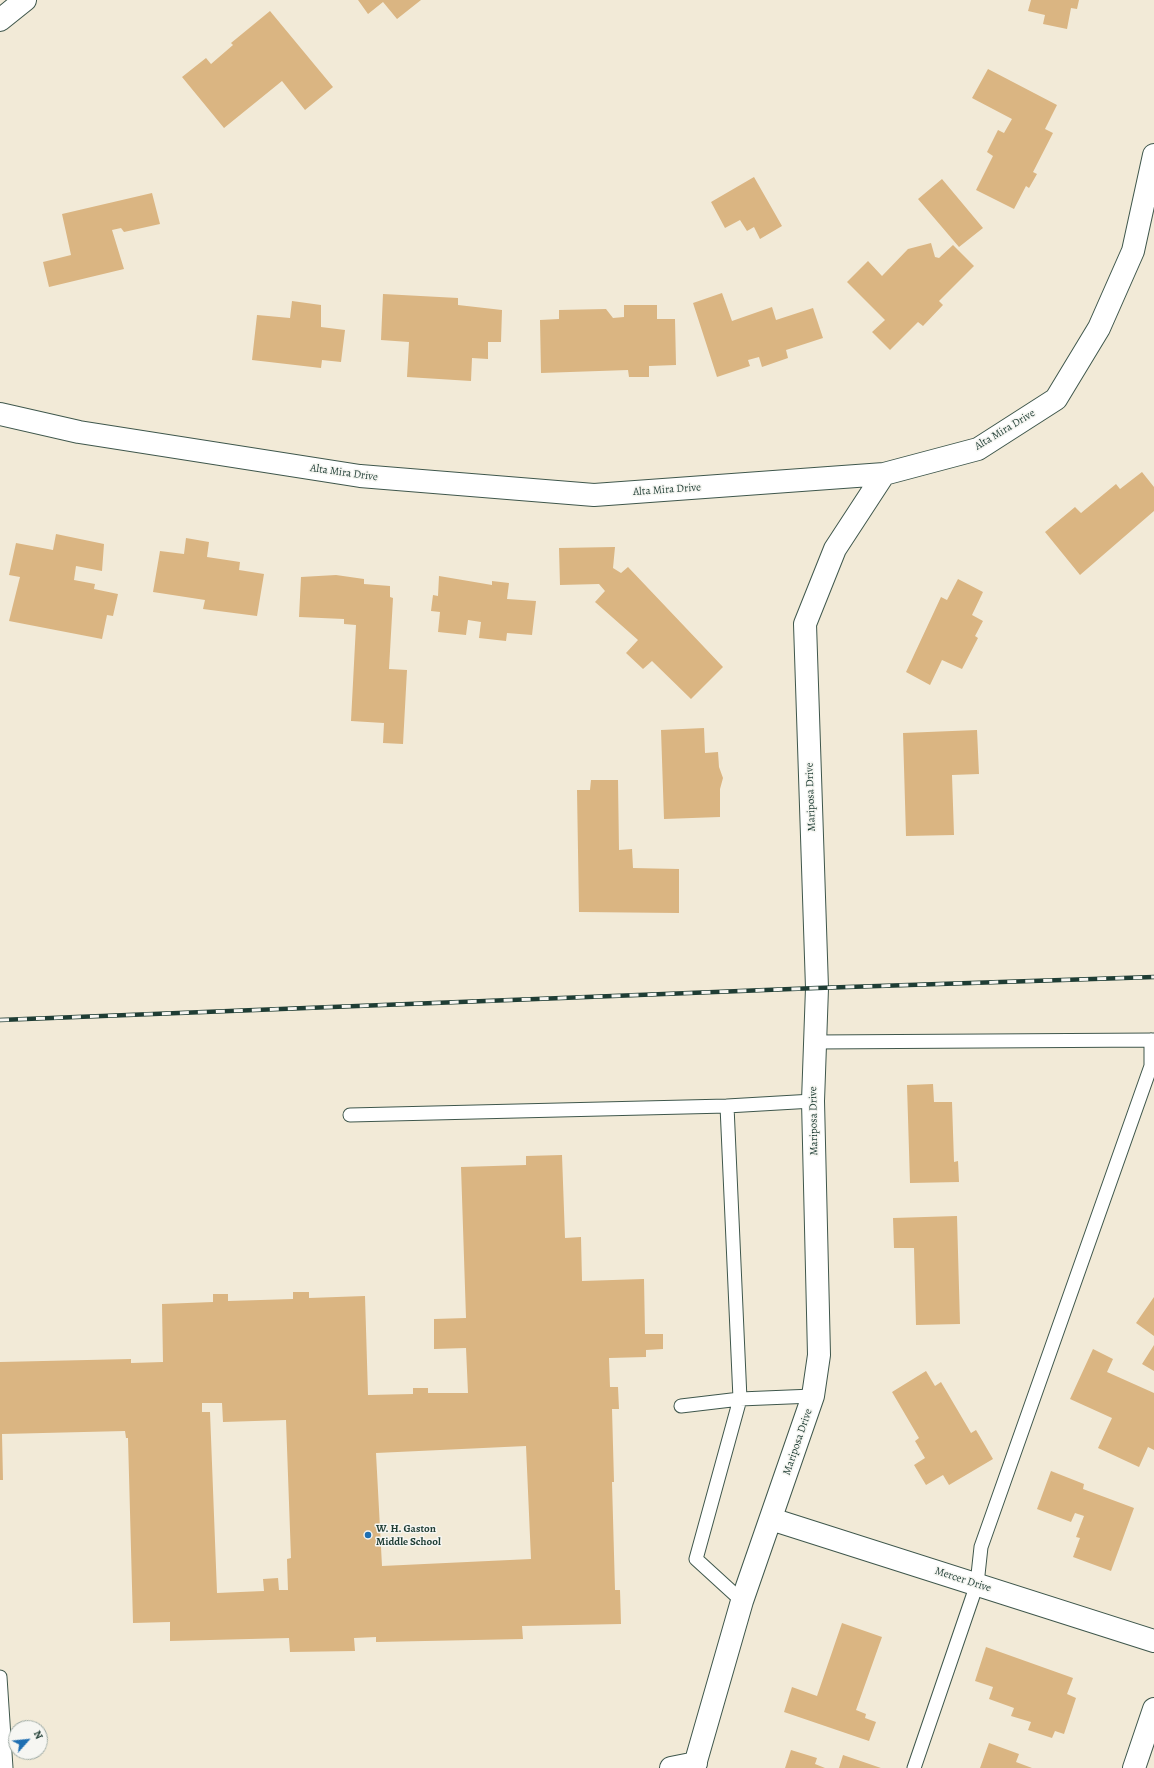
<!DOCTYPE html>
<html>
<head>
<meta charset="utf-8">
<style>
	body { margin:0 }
	#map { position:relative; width:1154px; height:1768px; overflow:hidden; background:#f2ead7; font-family:Alegreya,serif }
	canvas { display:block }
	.north { position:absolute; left:8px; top:1720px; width:40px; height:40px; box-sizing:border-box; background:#f6f6f2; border:1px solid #a0aca6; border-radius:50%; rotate:63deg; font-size:11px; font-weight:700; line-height:16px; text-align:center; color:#1f3d34 }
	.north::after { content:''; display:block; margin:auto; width:14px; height:18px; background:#1f6fb2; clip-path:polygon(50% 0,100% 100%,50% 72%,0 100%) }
</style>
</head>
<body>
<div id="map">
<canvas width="1154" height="1768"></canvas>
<div class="north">N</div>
</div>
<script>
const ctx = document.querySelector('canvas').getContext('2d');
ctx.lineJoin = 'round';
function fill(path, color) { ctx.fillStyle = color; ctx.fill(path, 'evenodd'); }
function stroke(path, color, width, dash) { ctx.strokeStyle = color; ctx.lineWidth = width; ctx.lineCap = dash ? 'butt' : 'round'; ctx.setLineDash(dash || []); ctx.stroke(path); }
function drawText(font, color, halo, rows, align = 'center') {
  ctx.font = font + ' Alegreya,serif'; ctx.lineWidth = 3; ctx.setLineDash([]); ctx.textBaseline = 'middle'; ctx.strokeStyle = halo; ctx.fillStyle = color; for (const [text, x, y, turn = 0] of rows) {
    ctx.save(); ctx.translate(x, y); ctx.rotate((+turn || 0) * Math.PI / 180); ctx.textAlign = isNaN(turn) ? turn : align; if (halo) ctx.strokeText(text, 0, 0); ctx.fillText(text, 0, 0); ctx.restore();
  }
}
fill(new Path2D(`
	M 358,0 L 421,0 L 397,19 L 383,2 L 368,14 Z
	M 1031,0 L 1079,0 L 1077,9 L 1071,8 L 1067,29 L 1043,24 L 1045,15 L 1028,11 Z
	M 270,11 L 333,87 L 305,110 L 282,81 L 224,128 L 182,77 L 206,58 L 211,64 L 233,45 L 231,43 Z
	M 988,69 L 1057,105 L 1045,129 L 1053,133 L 1033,172 L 1037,174 L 1029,188 L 1026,186 L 1014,209 L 976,190 L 993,156 L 987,152 L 998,130 L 1004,133 L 1012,119 L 972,98 Z
	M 754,177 L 782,226 L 760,239 L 754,227 L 747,231 L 740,220 L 725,228 L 711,202 Z
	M 942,179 L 983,228 L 959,247 L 918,199 Z
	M 152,193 L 160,224 L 124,232 L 121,228 L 112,230 L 124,269 L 49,287 L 43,262 L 71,255 L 62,214 Z
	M 931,243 L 935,257 L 939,258 L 953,245 L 974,266 L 939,301 L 943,305 L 923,326 L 918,322 L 890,350 L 872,332 L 885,320 L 847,282 L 868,261 L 882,276 L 908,249 Z
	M 722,293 L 732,321 L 772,307 L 776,320 L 813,308 L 823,338 L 786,350 L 788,358 L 762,367 L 759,357 L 748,360 L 750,366 L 717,377 L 693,303 Z
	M 383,294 L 458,298 L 458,305 L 502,310 L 501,342 L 488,342 L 488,359 L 472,358 L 471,381 L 407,377 L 409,342 L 381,340 Z
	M 292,301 L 321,305 L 321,327 L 345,330 L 341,362 L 322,360 L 321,368 L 252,360 L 257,315 L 290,318 Z
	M 624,305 L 657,305 L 657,319 L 675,319 L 676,365 L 649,366 L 649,377 L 629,377 L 628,370 L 541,373 L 540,320 L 559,319 L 559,310 L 606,309 L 613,318 L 624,317 Z
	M 1142,472 L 1154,487 L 1154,511 L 1080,575 L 1045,532 L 1075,507 L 1081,513 L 1116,484 L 1120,489 Z
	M 56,534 L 104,544 L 102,571 L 76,566 L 74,580 L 95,584 L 94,589 L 118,594 L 113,616 L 107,615 L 102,639 L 9,621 L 20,577 L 9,575 L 16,543 L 53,550 Z
	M 186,538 L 209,542 L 207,557 L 240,562 L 239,570 L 264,574 L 257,616 L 203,609 L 205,600 L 153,592 L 160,551 L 184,554 Z
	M 615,547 L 613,568 L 621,573 L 628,567 L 723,667 L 691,699 L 652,661 L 643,669 L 626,653 L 638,640 L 595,602 L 605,591 L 599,584 L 560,585 L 559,548 Z
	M 336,575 L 364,579 L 364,584 L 390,586 L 390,597 L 393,598 L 389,669 L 407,670 L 403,744 L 383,743 L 384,723 L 351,721 L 356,625 L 344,624 L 344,619 L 299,617 L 301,577 Z
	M 439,576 L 492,585 L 492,581 L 509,583 L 507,599 L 536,601 L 532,635 L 507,633 L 506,641 L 479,638 L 481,622 L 468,620 L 466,635 L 438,632 L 440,612 L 431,611 L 433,595 L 438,596 Z
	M 958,579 L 983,592 L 972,615 L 983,621 L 975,636 L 978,638 L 962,669 L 942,660 L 930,685 L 906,672 L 941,597 L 947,600 Z
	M 704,728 L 705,753 L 718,752 L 719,767 L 723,778 L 720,789 L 720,817 L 664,819 L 661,730 Z
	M 977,730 L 979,774 L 952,775 L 954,835 L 906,836 L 903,733 Z
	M 591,780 L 618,780 L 619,850 L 632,849 L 633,868 L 679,869 L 679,913 L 579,912 L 577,790 L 590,790 Z
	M 933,1084 L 934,1102 L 952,1102 L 954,1162 L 958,1161 L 959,1182 L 910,1183 L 907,1085 Z
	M 562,1155 L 565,1238 L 581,1237 L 582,1281 L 644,1279 L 645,1334 L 663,1334 L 663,1349 L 646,1350 L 646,1357 L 609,1358 L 610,1387 L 618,1387 L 619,1409 L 612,1409 L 614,1482 L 612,1482 L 615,1590 L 620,1590 L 621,1624 L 522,1626 L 523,1639 L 376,1642 L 376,1637 L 354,1638 L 355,1651 L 290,1652 L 289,1638 L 170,1641 L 170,1622 L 133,1623 L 128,1438 L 126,1438 L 125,1431 L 2,1434 L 3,1480 L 0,1480 L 0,1362 L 131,1359 L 131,1363 L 163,1362 L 162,1304 L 213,1302 L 213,1294 L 228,1294 L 228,1301 L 293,1299 L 293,1292 L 309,1292 L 309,1298 L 365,1296 L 368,1395 L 413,1394 L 413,1388 L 428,1388 L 428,1393 L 468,1393 L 466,1348 L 434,1349 L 434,1319 L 466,1318 L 461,1167 L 526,1165 L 526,1156 ZM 202,1403 L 222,1403 L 223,1422 L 286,1420 L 291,1558 L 287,1559 L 288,1590 L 279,1590 L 278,1578 L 263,1579 L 264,1591 L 217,1593 L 210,1412 L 202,1412 ZM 526,1446 L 531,1559 L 382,1566 L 376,1453 Z
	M 957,1216 L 960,1324 L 916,1325 L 914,1248 L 894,1248 L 893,1218 Z
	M 1154,1297 L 1154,1336 L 1136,1323 Z
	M 1154,1345 L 1154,1371 L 1142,1364 Z
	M 1093,1349 L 1113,1359 L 1107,1372 L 1154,1393 L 1154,1450 L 1148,1447 L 1139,1467 L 1098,1448 L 1112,1418 L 1070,1399 Z
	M 926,1371 L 935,1386 L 941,1382 L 971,1433 L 976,1430 L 993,1459 L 949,1485 L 943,1475 L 926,1485 L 914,1465 L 925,1458 L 915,1441 L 919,1438 L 892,1392 Z
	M 1051,1471 L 1084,1484 L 1083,1489 L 1134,1508 L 1111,1571 L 1073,1557 L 1080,1538 L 1076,1537 L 1084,1516 L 1075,1513 L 1071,1522 L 1037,1509 Z
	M 842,1623 L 882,1637 L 856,1710 L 866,1714 L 865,1718 L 876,1722 L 869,1741 L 784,1712 L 792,1687 L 817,1696 Z
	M 986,1647 L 1073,1678 L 1067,1694 L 1076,1698 L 1064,1734 L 1055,1731 L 1052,1738 L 1028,1730 L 1031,1722 L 1011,1716 L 1014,1708 L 989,1699 L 993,1687 L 975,1681 Z
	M 989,1743 L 1019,1754 L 1016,1762 L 1032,1768 L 980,1768 Z
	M 791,1750 L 817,1758 L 815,1764 L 825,1768 L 785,1768 Z
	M 843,1755 L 881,1768 L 839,1768 Z`), '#dab582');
const lane = new Path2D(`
	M 815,1042 L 1154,1040
	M 350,1115 L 727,1106
	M 681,1406 L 740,1399 L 813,1396
	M 742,1601 L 696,1559 L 740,1399 L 727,1106 L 813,1101
	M 0,1677 L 6,1768
	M 914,1768 L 977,1584 L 981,1547 L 1151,1066 L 1151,1040`);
const street = new Path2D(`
	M 0,414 L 79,432 L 360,476 L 594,495 L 884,474 L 978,449 L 1056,399 L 1099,328 L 1133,251 L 1154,155
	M 771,1519 L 1154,1641
	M 671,1768 L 696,1763
	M 694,1768 L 742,1601 L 813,1396 L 819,1355 L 813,1101 L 817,988 L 805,624 L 835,549 L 884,474
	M 1134,1768 L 1154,1709`);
const primary = new Path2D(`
	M 0,20 L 25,0`);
stroke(lane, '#3f574c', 15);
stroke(street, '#3f574c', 24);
stroke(primary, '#3f574c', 24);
stroke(lane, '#fff', 13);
stroke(street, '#fff', 22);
stroke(primary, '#fff', 22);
const rail = new Path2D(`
	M 0,1020 L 817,988 L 1154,977`);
stroke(rail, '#1f3d34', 4.5);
stroke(rail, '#f6f6f2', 3, [9]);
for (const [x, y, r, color] of [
	[368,1535,4,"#1f6fb2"]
]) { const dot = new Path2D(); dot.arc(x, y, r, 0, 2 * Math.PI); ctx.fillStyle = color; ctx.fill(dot); stroke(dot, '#f6f6f2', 1.5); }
drawText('11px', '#1f3d34', '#f6f6f2', [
	["Alta Mira Drive",1005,430,-31],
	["Alta Mira Drive",344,473,8],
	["Alta Mira Drive",667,490,-4],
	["Mariposa Drive",811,797,-92],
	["Mariposa Drive",814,1121,-91],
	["Mariposa Drive",798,1442,-71],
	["Mercer Drive",963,1580,18]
]);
drawText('bold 11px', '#1f3d34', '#f6f6f2', [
	["W. H. Gaston",376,1529],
	["Middle School",376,1542]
], 'left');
</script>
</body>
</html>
